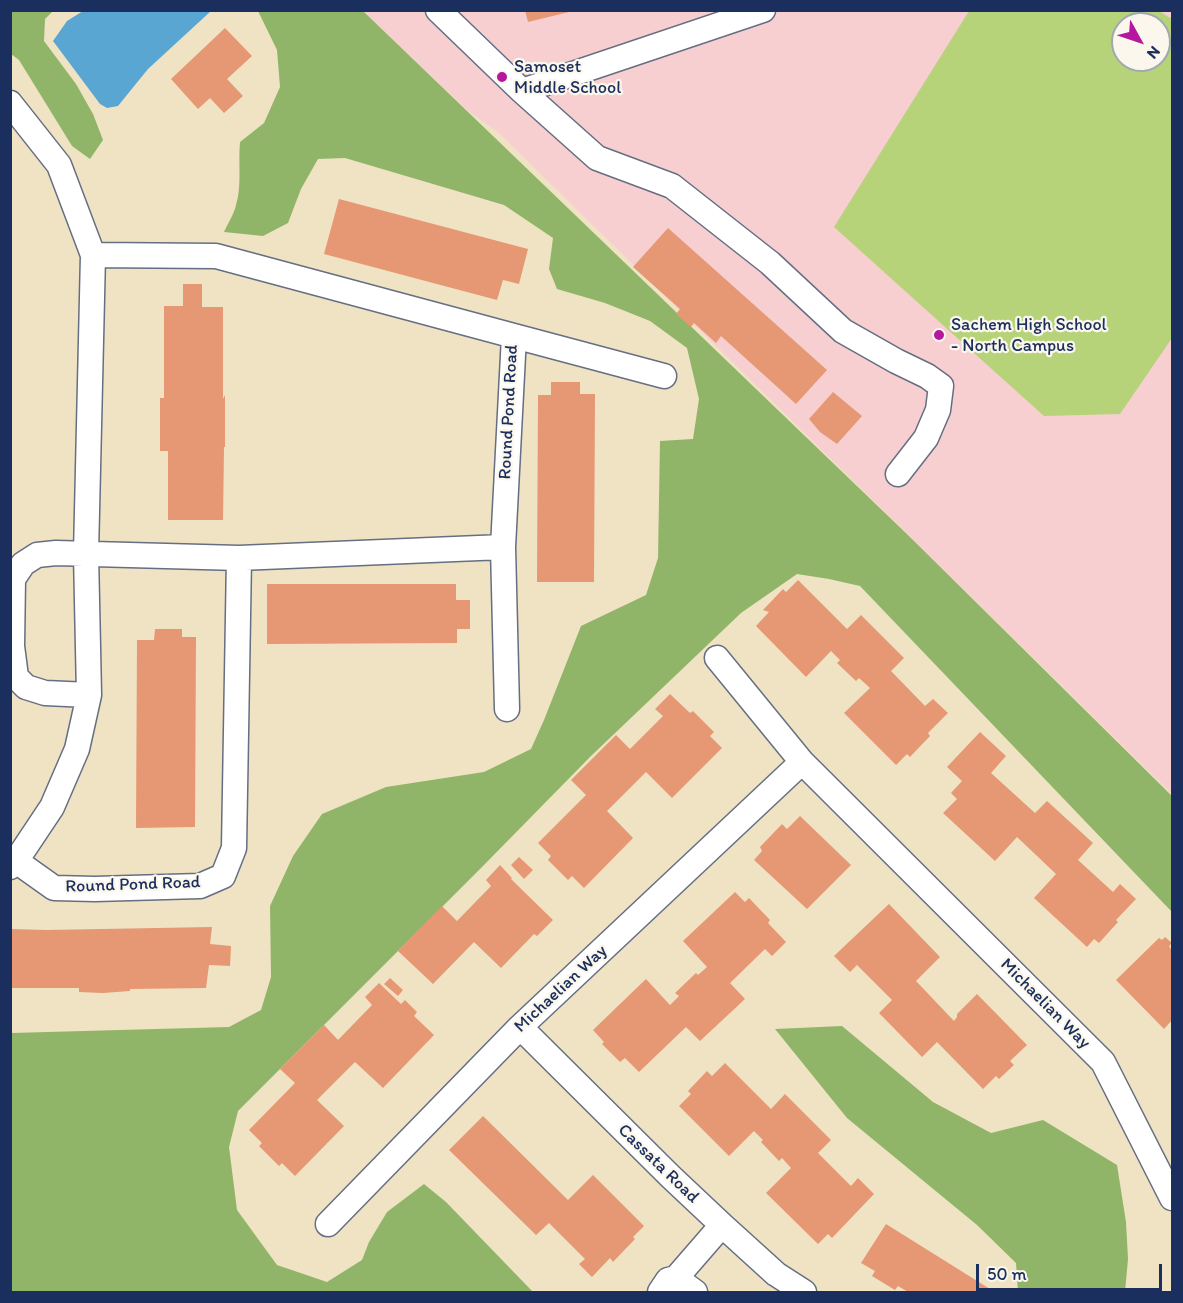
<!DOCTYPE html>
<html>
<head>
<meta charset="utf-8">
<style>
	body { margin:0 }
	#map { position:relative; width:1183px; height:1303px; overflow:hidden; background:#efe3c4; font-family:Itim,sans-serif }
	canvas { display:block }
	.frame { position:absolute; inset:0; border:12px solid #1b2f5e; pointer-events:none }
	.north { position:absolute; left:1111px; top:12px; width:60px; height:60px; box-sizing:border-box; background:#fbf7ec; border:2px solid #a1a7b3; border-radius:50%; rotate:130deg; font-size:16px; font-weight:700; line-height:24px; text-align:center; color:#1b2f5e }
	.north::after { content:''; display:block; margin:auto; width:21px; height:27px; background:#b5179e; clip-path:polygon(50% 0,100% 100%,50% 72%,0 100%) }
	.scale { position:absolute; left:976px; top:1264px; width:186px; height:27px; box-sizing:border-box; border:3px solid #1b2f5e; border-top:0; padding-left:8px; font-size:18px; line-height:21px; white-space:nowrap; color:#1b2f5e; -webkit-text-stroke:4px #fbf7ec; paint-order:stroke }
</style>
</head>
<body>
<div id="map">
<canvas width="1183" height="1303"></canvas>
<div class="frame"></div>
<div class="north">N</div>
<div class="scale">50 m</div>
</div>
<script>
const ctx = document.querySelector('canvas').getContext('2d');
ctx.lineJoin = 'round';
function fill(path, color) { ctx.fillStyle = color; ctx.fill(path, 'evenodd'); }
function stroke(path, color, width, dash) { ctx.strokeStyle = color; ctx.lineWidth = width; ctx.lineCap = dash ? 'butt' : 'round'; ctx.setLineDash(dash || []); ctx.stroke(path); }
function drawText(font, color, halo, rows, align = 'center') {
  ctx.font = font + ' Itim,sans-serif'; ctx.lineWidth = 4.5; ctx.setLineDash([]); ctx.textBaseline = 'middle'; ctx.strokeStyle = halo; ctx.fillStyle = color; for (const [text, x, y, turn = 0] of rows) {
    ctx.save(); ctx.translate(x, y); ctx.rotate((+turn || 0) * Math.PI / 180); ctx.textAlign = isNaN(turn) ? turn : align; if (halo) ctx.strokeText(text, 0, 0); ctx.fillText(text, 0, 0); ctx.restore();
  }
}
fill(new Path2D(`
	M 363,11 L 1172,11 L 1172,794 L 498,132 L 468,111 ZM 1123,24 L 1159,24 L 1159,60 L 1123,60 Z`), '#f7cfd0');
fill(new Path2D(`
	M 1159,11 L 1172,19 L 1172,338 L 1120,414 L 1044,416 L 834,227 L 969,11 ZM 1123,24 L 1159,24 L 1159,60 L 1123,60 Z`), '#b6d379');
fill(new Path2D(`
	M 10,11 L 53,11 L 45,19 L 44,41 L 76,84 L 93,114 L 103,140 L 90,159 L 72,146 L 19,60 L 11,54 Z
	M 258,11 L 363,11 L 911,538 L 1172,796 L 1172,912 L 860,586 L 829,579 L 797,574 L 741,613 L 591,756 L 482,867 L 238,1111 L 229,1147 L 237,1210 L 277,1265 L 327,1282 L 362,1260 L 369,1242 L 387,1212 L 424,1184 L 446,1202 L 533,1292 L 11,1292 L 11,1033 L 229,1027 L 261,1010 L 271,977 L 270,906 L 293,856 L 322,814 L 386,787 L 484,772 L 531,749 L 544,720 L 581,626 L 646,595 L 658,558 L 660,441 L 693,439 L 699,399 L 687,348 L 650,321 L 605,303 L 557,289 L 549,269 L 553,238 L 504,205 L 345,158 L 318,159 L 301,189 L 288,223 L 263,236 L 224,232 C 228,223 234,214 236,205 C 242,185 238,163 240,142 L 264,123 L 280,87 L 277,50 Z
	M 842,1026 L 933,1102 L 991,1133 L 1043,1120 L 1117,1165 L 1126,1222 L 1128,1259 L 1125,1292 L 1018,1292 L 1016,1263 L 977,1225 L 847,1118 L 775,1029 Z`), '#90b569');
fill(new Path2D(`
	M 83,11 L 83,10 L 211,11 L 148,69 L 118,106 L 107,108 L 100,104 L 53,41 L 67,21 Z`), '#59a6d2');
fill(new Path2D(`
	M 525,10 L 573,10 L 573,11 L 528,22 Z
	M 225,28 L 252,56 L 227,79 L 243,96 L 224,113 L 210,98 L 198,109 L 171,79 Z
	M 339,199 L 528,249 L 519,284 L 503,280 L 497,300 L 324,254 Z
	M 668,228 L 827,370 L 796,404 L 721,336 L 716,343 L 694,323 L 691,327 L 676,314 L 680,309 L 633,267 Z
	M 183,284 L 202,284 L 202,307 L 223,307 L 223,399 L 225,395 L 225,447 L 224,447 L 223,520 L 168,520 L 168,451 L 160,451 L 160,398 L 164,398 L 164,306 L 183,306 Z
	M 551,382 L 580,382 L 580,394 L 595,394 L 594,582 L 537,582 L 538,395 L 551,395 Z
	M 833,392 L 862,416 L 837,444 L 820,432 L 809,419 Z
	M 798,580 L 847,629 L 861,615 L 904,658 L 891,671 L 925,706 L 933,699 L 948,713 L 928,733 L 930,736 L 910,757 L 907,754 L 896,765 L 844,713 L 870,688 L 859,678 L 856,681 L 837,663 L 840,660 L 831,651 L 806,677 L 756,626 L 769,612 L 763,610 L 783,589 L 786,592 Z
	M 267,584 L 456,584 L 456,600 L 470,600 L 470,629 L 457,629 L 457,643 L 267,644 Z
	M 155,629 L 182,629 L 182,637 L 196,637 L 195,827 L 136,828 L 137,640 L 154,640 Z
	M 670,694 L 690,713 L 693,711 L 714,732 L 710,736 L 722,748 L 672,798 L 646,772 L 607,811 L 633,838 L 584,888 L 572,876 L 568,880 L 548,860 L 551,856 L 538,843 L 586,795 L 571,780 L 616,735 L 630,749 L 663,716 L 655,709 Z
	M 980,732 L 1006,756 L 991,773 L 1035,813 L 1047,801 L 1093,843 L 1078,860 L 1113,892 L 1120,884 L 1136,899 L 1116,920 L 1118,922 L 1099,943 L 1094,939 L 1087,947 L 1034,898 L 1056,874 L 1017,837 L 995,861 L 943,813 L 957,799 L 951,793 L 962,781 L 947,767 Z
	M 800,816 L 851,865 L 807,909 L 754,860 L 762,851 L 760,847 L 782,824 L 787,829 Z
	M 519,857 L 533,870 L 524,879 L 511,865 Z
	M 500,865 L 512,878 L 511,879 L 553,920 L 537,936 L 534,934 L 501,968 L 474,942 L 433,984 L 398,951 L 442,906 L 457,921 L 491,886 L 486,880 Z
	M 735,892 L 745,902 L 749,898 L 770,920 L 768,923 L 786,942 L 772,956 L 765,949 L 730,983 L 745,999 L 700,1041 L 686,1027 L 639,1072 L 625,1058 L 620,1062 L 602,1044 L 604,1042 L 593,1030 L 646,979 L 670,1005 L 679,996 L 675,993 L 696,973 L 698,975 L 707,967 L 683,941 Z
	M 889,904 L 940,957 L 916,981 L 954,1021 L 957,1017 L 957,1014 L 977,994 L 1027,1045 L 1010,1061 L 1014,1065 L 999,1079 L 996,1076 L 983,1089 L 937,1042 L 922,1057 L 879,1013 L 892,1000 L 857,965 L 850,972 L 834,956 Z
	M 212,927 L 210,944 L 231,946 L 230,966 L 209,965 L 206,988 L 130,989 L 130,991 L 103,993 L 79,992 L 79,988 L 10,988 L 10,929 L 47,930 Z
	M 1165,937 L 1172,943 L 1169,946 L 1172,951 L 1172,1020 L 1164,1029 L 1116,980 L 1159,938 L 1162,940 Z
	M 390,978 L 403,990 L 398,996 L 384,984 Z
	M 379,983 L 401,1004 L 405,1000 L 417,1012 L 414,1016 L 434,1035 L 383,1088 L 355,1062 L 317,1100 L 344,1126 L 295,1176 L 282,1163 L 279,1166 L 259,1146 L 262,1143 L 249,1130 L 295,1083 L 280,1069 L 324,1025 L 338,1040 L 372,1005 L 365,997 Z
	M 725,1063 L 771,1109 L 785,1094 L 831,1140 L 818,1153 L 851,1186 L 858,1178 L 874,1194 L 832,1238 L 828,1234 L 818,1244 L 766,1193 L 791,1168 L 782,1158 L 779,1161 L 761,1142 L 763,1140 L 754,1131 L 729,1156 L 679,1106 L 691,1094 L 688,1091 L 707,1071 L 712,1076 Z
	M 483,1116 L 568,1200 L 593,1175 L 644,1226 L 633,1237 L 635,1239 L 613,1262 L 610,1258 L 592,1277 L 579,1264 L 585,1259 L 549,1223 L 536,1235 L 449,1150 Z
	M 886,1224 L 990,1289 L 988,1292 L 908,1292 L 898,1286 L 895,1290 L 872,1276 L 875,1271 L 861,1263 Z`), '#e69774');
const minor = new Path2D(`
	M 438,10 L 522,91 L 597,158 L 672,186 L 770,263 L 843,331 L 896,361 L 927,376 L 941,386 L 938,410 L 926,438 L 898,474
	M 522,91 L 763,10
	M 10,103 L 59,165 L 93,255 L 86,554 L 89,695 L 77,749 L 52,807 L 16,861 L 10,867
	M 514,336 L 664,376
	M 503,547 L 507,709
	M 717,658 L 802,762 L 1103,1062 L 1172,1198
	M 89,695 L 45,693 L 26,687 L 16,677 L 12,646 L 13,579 L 23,564 L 37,555 L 56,553 L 239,558 L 503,547 L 514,336 L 216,256 L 93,255
	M 16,861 L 54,888 L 95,889 L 200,886 L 223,876 L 234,848 L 239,558
	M 520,1027 L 671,1177 L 722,1225 L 776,1274 L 804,1292
	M 328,1224 L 520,1027 L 802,762
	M 676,1278 L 695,1292
	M 660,1292 L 668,1280 L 676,1278 L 722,1225`);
stroke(minor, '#656e82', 27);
stroke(minor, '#fff', 24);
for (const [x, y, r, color] of [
	[502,77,6,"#b5179e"],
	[939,335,6,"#b5179e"]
]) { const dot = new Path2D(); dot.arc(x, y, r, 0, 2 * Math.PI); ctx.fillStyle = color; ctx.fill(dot); stroke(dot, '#fbf7ec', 2); }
drawText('18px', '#1b2f5e', '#fbf7ec', [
	["Samoset",514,67],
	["Middle School",514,88],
	["Sachem High School",951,325],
	["- North Campus",951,346]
], 'left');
drawText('18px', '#1b2f5e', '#fbf7ec', [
	["Round Pond Road",509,412,-87],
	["Round Pond Road",133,885,-2],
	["Michaelian Way",561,989,-43],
	["Michaelian Way",1045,1004,45],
	["Cassata Road",658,1164,44]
]);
</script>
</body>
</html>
